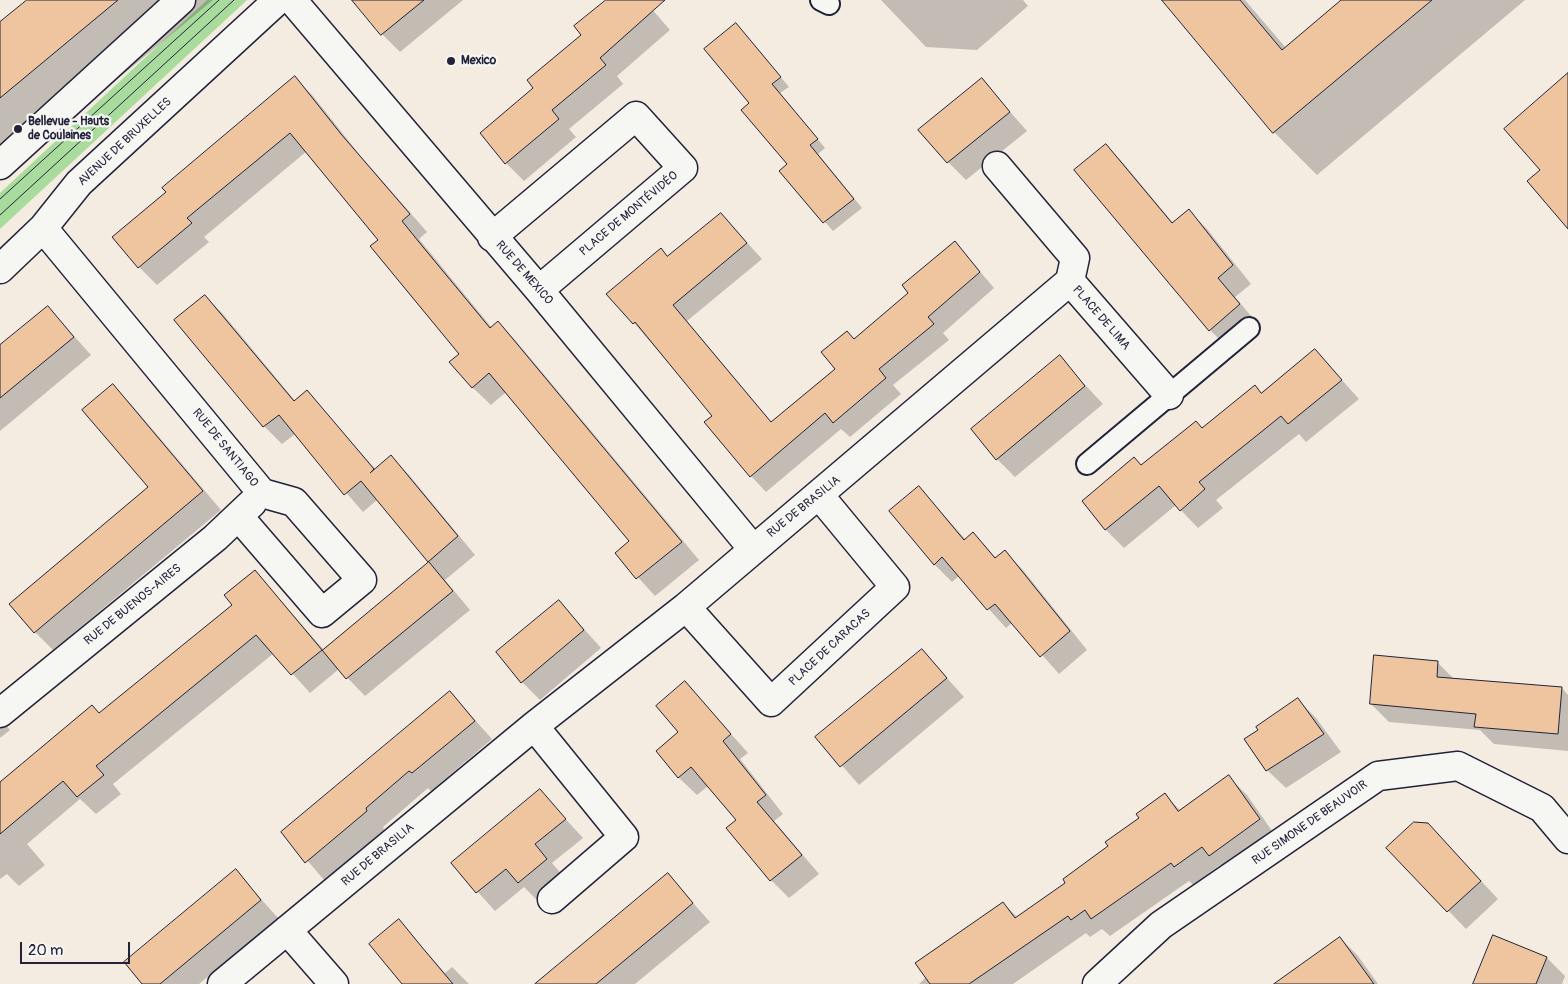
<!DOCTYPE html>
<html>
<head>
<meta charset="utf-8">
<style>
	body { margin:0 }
	#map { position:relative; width:1568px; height:984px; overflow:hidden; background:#f4ece1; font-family:Pangolin,sans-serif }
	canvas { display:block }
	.scale { position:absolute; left:20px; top:942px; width:110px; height:22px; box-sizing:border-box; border:2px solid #22223b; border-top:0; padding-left:6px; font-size:15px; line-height:18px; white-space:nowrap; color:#22223b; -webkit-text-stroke:4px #f6f6f2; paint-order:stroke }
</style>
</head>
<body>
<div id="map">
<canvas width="1568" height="984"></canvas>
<div class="scale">20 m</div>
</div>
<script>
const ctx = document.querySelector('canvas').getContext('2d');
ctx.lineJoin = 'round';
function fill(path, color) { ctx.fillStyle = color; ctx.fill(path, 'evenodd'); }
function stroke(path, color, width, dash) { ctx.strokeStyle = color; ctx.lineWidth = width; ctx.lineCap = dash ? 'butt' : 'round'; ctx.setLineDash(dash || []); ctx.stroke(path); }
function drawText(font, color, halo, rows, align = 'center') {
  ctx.font = font + ' Pangolin,sans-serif'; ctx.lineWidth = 4.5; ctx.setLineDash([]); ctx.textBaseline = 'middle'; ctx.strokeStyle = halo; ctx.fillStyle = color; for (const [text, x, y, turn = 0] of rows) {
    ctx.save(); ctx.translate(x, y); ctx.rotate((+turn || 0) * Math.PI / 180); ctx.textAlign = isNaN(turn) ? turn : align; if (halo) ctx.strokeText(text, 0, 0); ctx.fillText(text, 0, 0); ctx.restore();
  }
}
fill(new Path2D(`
	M 207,0 L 247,0 L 0,229 L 0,193 Z`), '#a8db9c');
fill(new Path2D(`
	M 29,0 L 213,0 L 0,176 L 0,24 Z
	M 363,0 L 463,0 L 400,52 L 382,34 Z
	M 607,0 L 644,0 L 670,30 L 617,76 L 623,84 L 569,129 L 576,137 L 524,181 L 506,163 L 535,88 L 583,35 Z
	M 881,0 L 1023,0 L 1028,6 L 977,50 L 926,47 Z
	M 1163,0 L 1245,0 L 1286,48 L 1343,0 L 1525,0 L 1317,175 L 1274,132 Z
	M 745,34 L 789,87 L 780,93 L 825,148 L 818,154 L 862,208 L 833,231 L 780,171 L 788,165 L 750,103 Z
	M 295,78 L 313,96 L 359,154 L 427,232 L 419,239 L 492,328 L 498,322 L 516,341 L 699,560 L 655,596 L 616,553 L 631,541 L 506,392 L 491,405 L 472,387 L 461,354 L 380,240 L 307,151 L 204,237 L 209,242 L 157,285 L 139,267 L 168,192 Z
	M 982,80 L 1027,131 L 966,180 L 948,162 Z
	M 1106,145 L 1124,164 L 1174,224 L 1189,211 L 1207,229 L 1251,284 L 1235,297 L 1257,323 L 1228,348 L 1210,330 Z
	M 721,214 L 762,259 L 687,321 L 772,423 L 837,369 L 854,340 L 910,293 L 955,242 L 994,288 L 943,333 L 949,340 L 893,385 L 901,394 L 850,437 L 841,429 L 766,492 L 751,476 L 714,416 L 634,323 L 661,250 L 668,257 Z
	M 205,296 L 223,314 L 296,402 L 307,392 L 376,470 L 391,457 L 409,475 L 475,555 L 445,580 L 470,610 L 365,696 L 339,669 L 310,693 L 274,653 L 113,784 L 121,794 L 96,814 L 80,799 L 27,844 L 45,865 L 19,886 L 7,874 L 0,879 L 0,783 L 99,715 L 234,605 L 255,571 L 324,650 L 430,562 L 378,499 L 363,512 L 295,434 L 282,444 L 264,426 Z
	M 48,307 L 91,355 L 0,431 L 0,347 Z
	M 1315,350 L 1359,399 L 1306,442 L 1299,434 L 1216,500 L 1223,508 L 1198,528 L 1176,505 L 1124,548 L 1106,530 L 1084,501 L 1134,458 L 1142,466 L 1262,394 Z
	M 1059,357 L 1103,404 L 1015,477 L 997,459 Z
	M 113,386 L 131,404 L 221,510 L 53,650 L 35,632 L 150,488 Z
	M 919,487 L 966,540 L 973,533 L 997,559 L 1005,552 L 1023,570 L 1087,650 L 1059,674 L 1013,622 L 1006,628 L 959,576 L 952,582 L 934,564 Z
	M 559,601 L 601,648 L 540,700 L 522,682 Z
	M 922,650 L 964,697 L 859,785 L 817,737 Z
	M 1437,662 L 1454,679 L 1562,688 L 1568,695 L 1568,751 L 1494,744 L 1480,730 L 1389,722 L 1371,704 Z
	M 685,682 L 748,753 L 740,759 L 783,814 L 774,821 L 819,874 L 789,898 L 771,880 L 737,820 L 708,786 L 697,795 L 678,777 L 679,732 Z
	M 450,692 L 492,739 L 431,791 L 428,788 L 383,827 L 384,830 L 324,880 L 283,832 Z
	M 1298,700 L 1316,718 L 1341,752 L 1286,788 L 1267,770 Z
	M 0,718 L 10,730 L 0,738 Z
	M 1229,777 L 1247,795 L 1277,838 L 1228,873 L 1220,865 L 1193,885 L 1189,881 L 1110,936 L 1102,929 L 1090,937 L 1086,933 L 1013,984 L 919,984 L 1003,903 L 1018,918 L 1067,883 L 1110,847 L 1165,795 L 1181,811 Z
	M 540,791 L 583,838 L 552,863 L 564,877 L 537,900 L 524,887 L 495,911 L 452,863 Z
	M 1428,824 L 1498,899 L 1466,929 L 1388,848 Z
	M 236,871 L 278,918 L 199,984 L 143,984 Z
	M 668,875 L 710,922 L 635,984 L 552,984 Z
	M 399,921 L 445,973 L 452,967 L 469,984 L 404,984 Z
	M 1340,938 L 1358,956 L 1378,984 L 1276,984 Z
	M 1547,958 L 1565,976 L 1562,984 L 1475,984 Z`), '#0003');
const building = new Path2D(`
	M 27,0 L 118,0 L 0,98 L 0,22 Z
	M 352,0 L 424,0 L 381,35 Z
	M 606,0 L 665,0 L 600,58 L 606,65 L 552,110 L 559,119 L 505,164 L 480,133 L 533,88 L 527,80 L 581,35 L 574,26 Z
	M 1162,0 L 1240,0 L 1282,50 L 1341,0 L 1432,0 L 1273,133 Z
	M 736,23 L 781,77 L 772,84 L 818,139 L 810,145 L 854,199 L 823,223 L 779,171 L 787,164 L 741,110 L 749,103 L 704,49 Z
	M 1568,73 L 1568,229 L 1527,181 L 1540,170 L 1504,129 Z
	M 295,76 L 341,134 L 410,214 L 402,221 L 423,247 L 490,328 L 498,321 L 682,542 L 636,579 L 615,553 L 629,541 L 489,373 L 472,388 L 449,362 L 459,354 L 370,246 L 378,240 L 290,133 L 187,218 L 192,223 L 138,268 L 112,237 L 166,192 L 162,188 Z
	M 982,78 L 1010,112 L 947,163 L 918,130 Z
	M 1106,144 L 1172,223 L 1189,209 L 1233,265 L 1218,278 L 1240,304 L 1209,331 L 1074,170 Z
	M 721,213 L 747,243 L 673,305 L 771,422 L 835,369 L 821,352 L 847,331 L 854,339 L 908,293 L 902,285 L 955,241 L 980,272 L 928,317 L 934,324 L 879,369 L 886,378 L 833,423 L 825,413 L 750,477 L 704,422 L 712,416 L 635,322 L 633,324 L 606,294 L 661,248 L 667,256 Z
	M 205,295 L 294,401 L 307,390 L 374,469 L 370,473 L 391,455 L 458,536 L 428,562 L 361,481 L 344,495 L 279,415 L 263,427 L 174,320 Z
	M 48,306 L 74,337 L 0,398 L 0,345 Z
	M 1315,349 L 1342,380 L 1288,424 L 1281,416 L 1199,482 L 1205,489 L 1180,511 L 1159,486 L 1105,530 L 1082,501 L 1134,457 L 1141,465 L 1196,421 L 1202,428 L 1255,385 L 1261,393 Z
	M 1060,355 L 1085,386 L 996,460 L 971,429 Z
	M 113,384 L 203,491 L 34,633 L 9,604 L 148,487 L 82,410 Z
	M 919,486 L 964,540 L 973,532 L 995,558 L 1005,550 L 1070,631 L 1040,657 L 995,604 L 987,610 L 942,557 L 934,565 L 889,511 Z
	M 429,562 L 453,591 L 346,679 L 322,650 L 291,675 L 256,635 L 96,766 L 104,775 L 77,797 L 63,781 L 0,834 L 0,782 L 92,705 L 99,713 L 232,605 L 224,595 L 255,570 L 322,650 Z
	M 559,600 L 584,630 L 521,683 L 496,652 Z
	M 922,649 L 947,678 L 840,767 L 815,737 Z
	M 1374,655 L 1438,661 L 1437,677 L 1562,687 L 1558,734 L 1474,727 L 1476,714 L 1370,704 Z
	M 685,681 L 731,734 L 723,741 L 766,795 L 757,802 L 802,855 L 770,881 L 726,828 L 736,820 L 691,767 L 678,778 L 656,751 L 678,732 L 656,706 Z
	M 450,691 L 475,721 L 412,773 L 409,771 L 366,808 L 367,811 L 305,863 L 281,832 Z
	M 1298,698 L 1324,734 L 1266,771 L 1244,739 L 1258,730 L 1256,727 Z
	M 1229,775 L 1260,819 L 1209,856 L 1202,847 L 1174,867 L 1171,863 L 1091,919 L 1085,910 L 1071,920 L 1068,916 L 969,984 L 930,984 L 915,963 L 1003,902 L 1015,918 L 1065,883 L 1063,879 L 1108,846 L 1105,842 L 1139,818 L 1136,814 L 1165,793 L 1178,811 Z
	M 540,789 L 566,819 L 535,844 L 547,859 L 518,883 L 506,869 L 476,893 L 451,863 Z
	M 1414,822 L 1428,823 L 1481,881 L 1447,912 L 1386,848 Z
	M 236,869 L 261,900 L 160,984 L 142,984 L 124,962 Z
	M 668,873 L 693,903 L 666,926 L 596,984 L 535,984 Z
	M 399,919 L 421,946 L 453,984 L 402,984 L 369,944 Z
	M 1493,935 L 1547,957 L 1536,984 L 1473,984 Z
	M 1340,937 L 1374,984 L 1274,984 Z`);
fill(building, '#eec59e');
stroke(building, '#22223b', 1);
const lane = new Path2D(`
	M 821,0 L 829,4
	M 1087,464 L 1249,328`);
const street = new Path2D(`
	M 292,0 L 539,290 L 753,549
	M 0,165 L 181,0
	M 997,166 L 1075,258 L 1070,281 L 1169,395
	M 43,228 L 262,493 L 294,502 L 362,580 L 322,613 L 239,517
	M 492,237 L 636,116 L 683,168 L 539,290
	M 0,269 L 43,228 L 79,183 L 278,0
	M 686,607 L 771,702 L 895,587 L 819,495
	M 0,713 L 215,538 L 252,503
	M 534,726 L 624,837 L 552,899
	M 287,930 L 334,984
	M 222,984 L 534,726 L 686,607 L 1070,281
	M 1097,984 L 1161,925 L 1378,776 L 1458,766 L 1542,808 L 1568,839`);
stroke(lane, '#22223b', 24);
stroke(street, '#22223b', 31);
stroke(lane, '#f6f6f2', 20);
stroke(street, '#f6f6f2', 28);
stroke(new Path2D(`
	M 0,199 L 219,0
	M 0,215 L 234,0`), '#22223b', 1);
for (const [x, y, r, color] of [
	[451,61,5,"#22223b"],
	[18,129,5,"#22223b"]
]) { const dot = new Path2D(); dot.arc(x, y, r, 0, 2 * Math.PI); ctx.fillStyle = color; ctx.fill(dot); stroke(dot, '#f6f6f2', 2); }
drawText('bold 12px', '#22223b', '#f6f6f2', [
	["Mexico",461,61],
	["Bellevue - Hauts",28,122],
	["de Coulaines",28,136]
], 'left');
drawText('12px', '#22223b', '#f6f6f2', [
	["AVENUE DE BRUXELLES",125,142,-43],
	["PLACE DE MONTÉVIDÉO",629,214,-40],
	["RUE DE MEXICO",524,273,49],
	["PLACE DE LIMA",1101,318,49],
	["RUE DE SANTIAGO",225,448,51],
	["RUE DE BRASILIA",804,507,-39],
	["RUE DE BUENOS-AIRES",133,605,-39],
	["PLACE DE CARACAS",830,648,-43],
	["RUE SIMONE DE BEAUVOIR",1310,823,-35],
	["RUE DE BRASILIA",378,855,-40]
]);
</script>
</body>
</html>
